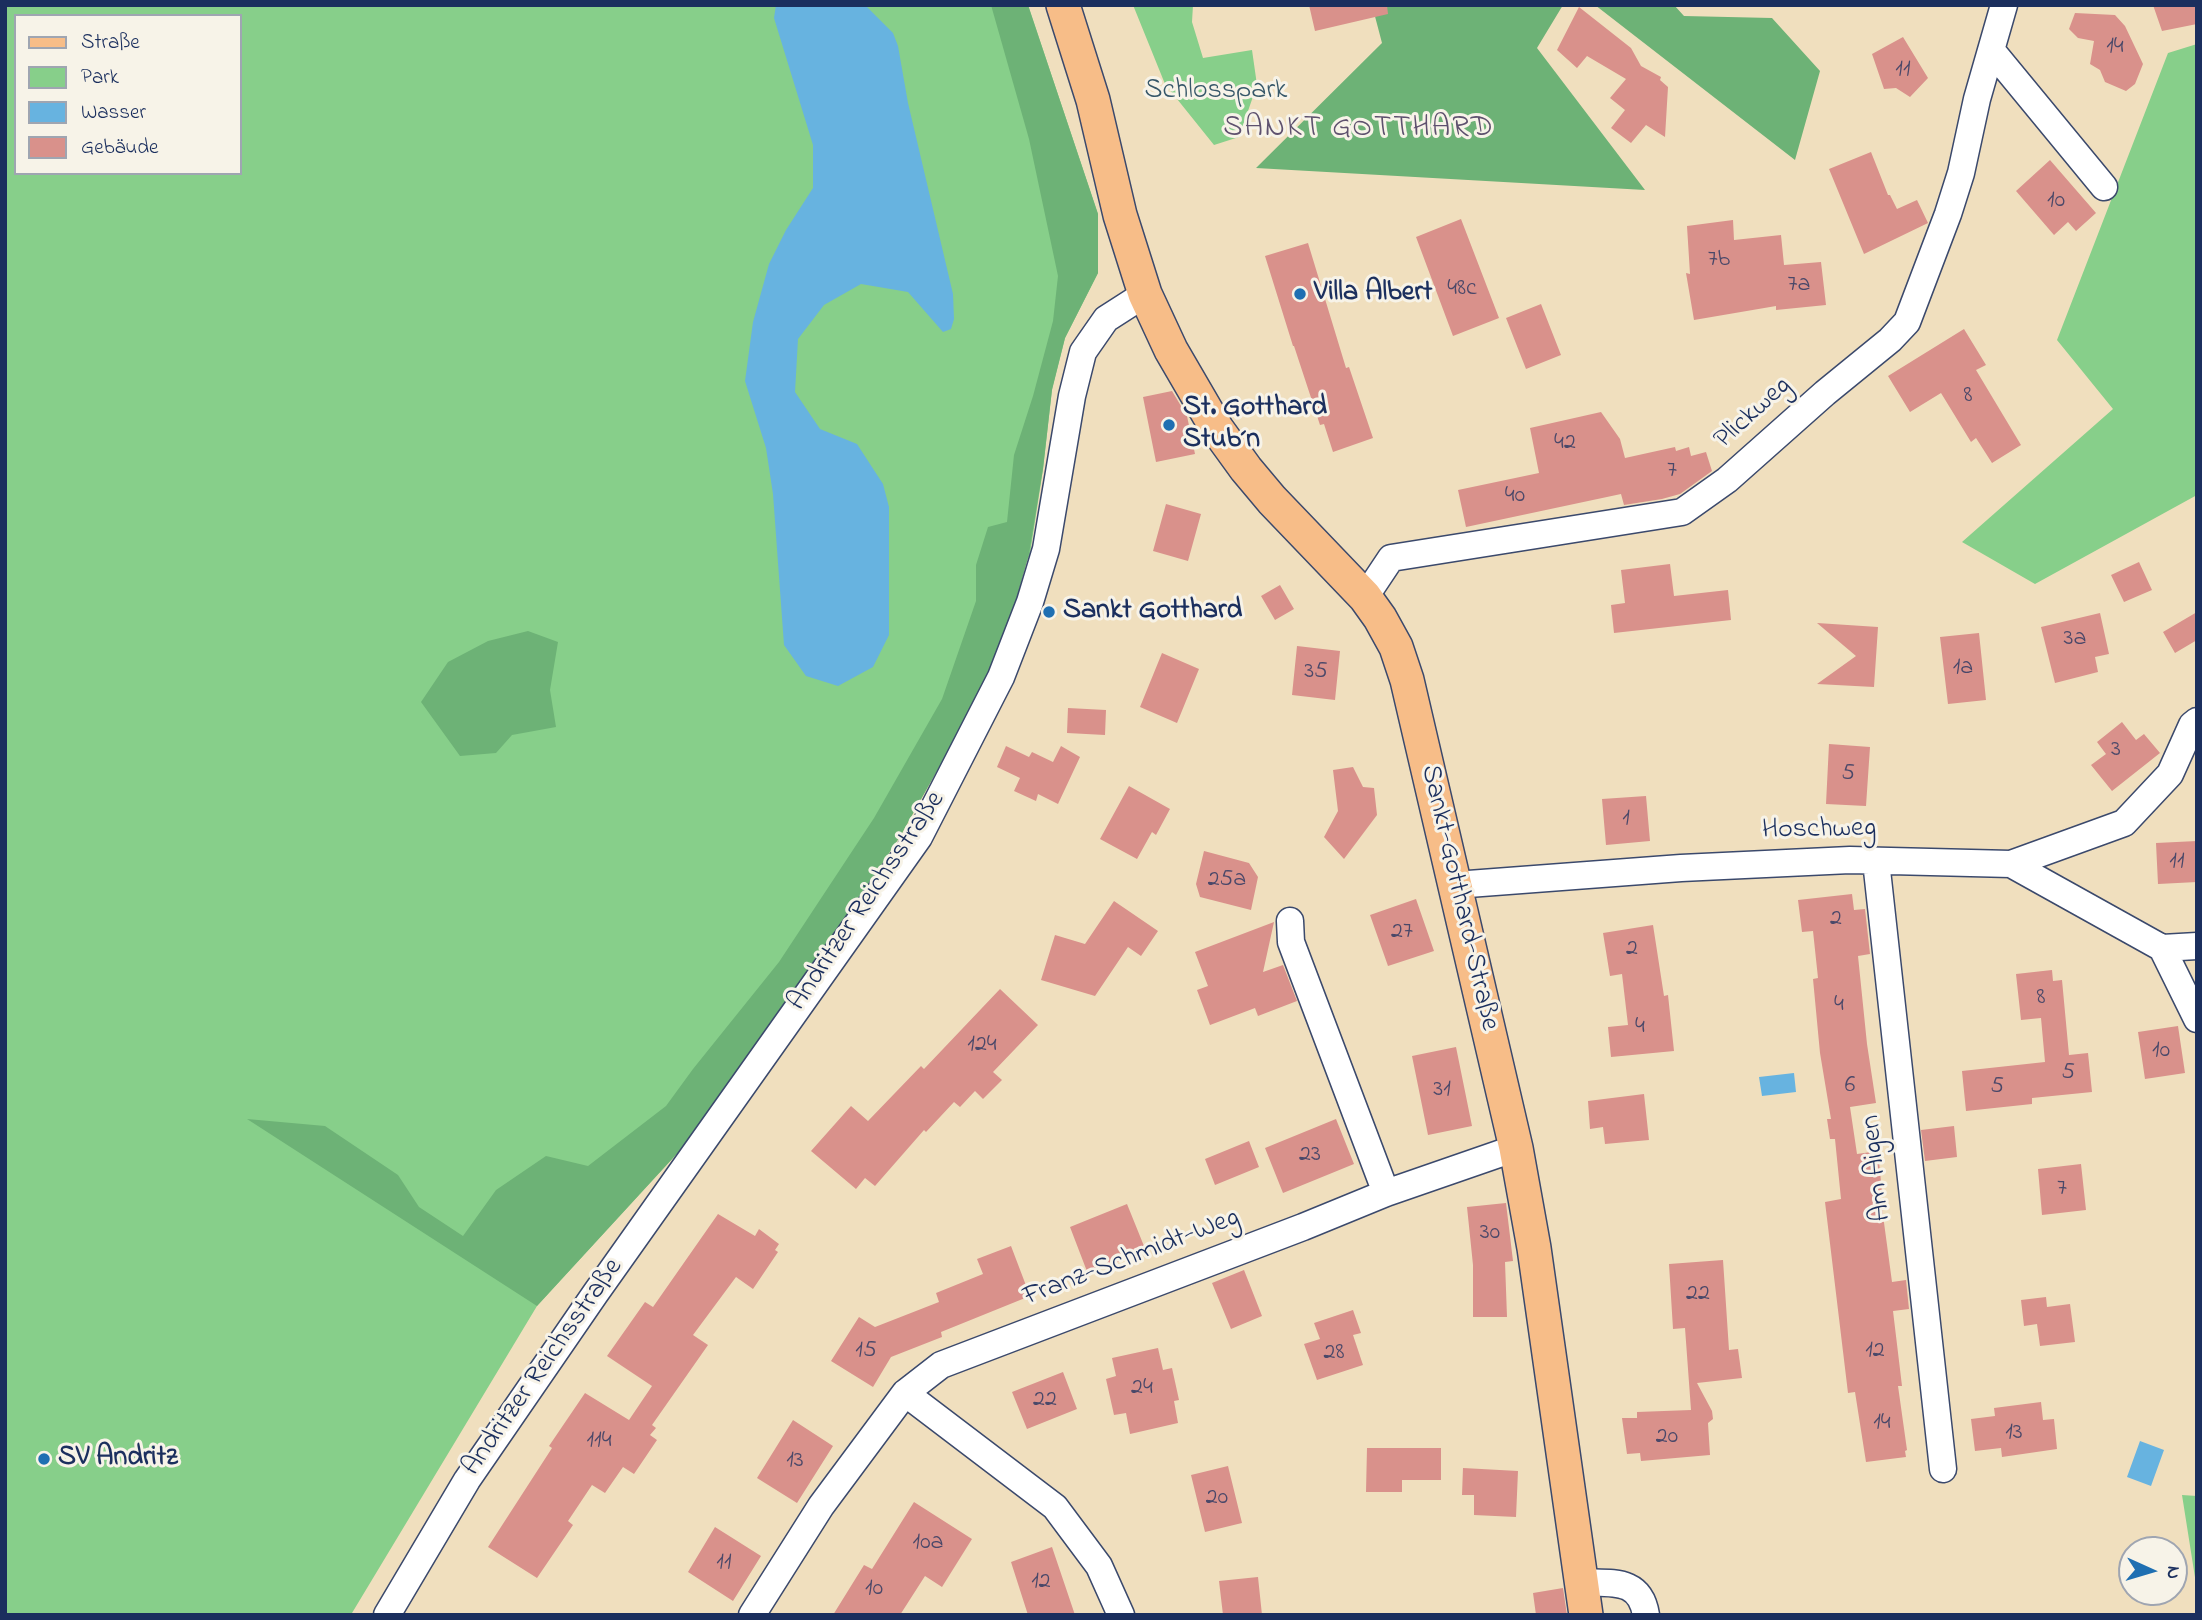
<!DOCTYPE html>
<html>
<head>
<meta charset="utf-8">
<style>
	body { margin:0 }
	#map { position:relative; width:2202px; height:1620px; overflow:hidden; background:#f0dfbe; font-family:"Indie Flower",sans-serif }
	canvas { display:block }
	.frame { position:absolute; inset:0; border:7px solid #1b2f5e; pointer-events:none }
	.legend { position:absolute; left:14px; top:14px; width:228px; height:161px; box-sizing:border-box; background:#f7f3e8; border:2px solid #9fa5b1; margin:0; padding:9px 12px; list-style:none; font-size:21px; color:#1b2f5e }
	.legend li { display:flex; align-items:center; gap:14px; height:35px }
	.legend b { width:35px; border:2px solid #9fa5b1 }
	.north { position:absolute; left:2118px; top:1536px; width:70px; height:70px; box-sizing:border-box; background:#f7f3e8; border:2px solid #9fa5b1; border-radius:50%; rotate:94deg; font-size:19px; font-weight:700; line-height:28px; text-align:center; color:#1b2f5e }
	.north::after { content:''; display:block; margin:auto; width:24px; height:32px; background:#1f6fb2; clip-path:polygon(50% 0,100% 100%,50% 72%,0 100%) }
</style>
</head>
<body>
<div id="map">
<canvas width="2202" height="1620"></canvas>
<div class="frame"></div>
<ul class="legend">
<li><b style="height:9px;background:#f7bd88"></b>Straße</li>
<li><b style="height:19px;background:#87cf8a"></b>Park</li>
<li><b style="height:19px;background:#67b3e0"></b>Wasser</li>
<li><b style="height:19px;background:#d9918b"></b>Gebäude</li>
</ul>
<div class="north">N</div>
</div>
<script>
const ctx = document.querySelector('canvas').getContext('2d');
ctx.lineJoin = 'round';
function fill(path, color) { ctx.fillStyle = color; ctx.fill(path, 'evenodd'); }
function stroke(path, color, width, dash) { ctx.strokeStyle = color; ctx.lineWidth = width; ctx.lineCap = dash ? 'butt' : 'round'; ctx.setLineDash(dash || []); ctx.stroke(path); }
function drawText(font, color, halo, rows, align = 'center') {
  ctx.font = font + ' "Indie Flower",sans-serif'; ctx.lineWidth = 6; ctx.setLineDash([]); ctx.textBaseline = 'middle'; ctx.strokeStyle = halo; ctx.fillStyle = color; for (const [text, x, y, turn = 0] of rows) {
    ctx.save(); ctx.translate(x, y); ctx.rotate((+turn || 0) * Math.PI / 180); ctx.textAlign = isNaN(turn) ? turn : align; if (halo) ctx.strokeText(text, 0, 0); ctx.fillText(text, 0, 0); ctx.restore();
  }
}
fill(new Path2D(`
	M 5,5 L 1028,5 L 1098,214 L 1098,273 L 1065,338 L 1052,389 L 1043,469 L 1030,554 L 901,835 L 822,954 L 684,1146 L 537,1306 L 352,1613 L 336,1615 L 5,1615 ZM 16,16 L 240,16 L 240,173 L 16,173 Z
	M 1133,5 L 1193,5 L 1192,22 L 1203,58 L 1252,50 L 1257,85 L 1239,137 L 1214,145 L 1165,84 Z
	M 2197,44 L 2197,495 L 2035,584 L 1962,542 L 2113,409 L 2057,340 L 2168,53 Z
	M 2182,1495 L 2197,1496 L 2197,1590 Z`), '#87cf8a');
fill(new Path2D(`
	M 991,5 L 1028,5 L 1098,214 L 1098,273 L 1065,338 L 1052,390 L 1043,469 L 1029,554 L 1014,608 L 987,682 L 901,835 L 822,954 L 684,1146 L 537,1306 L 247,1119 L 325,1126 L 398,1175 L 419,1207 L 463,1236 L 496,1190 L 546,1156 L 588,1166 L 666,1106 L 693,1069 L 779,962 L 874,818 L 942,699 L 976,601 L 976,565 L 988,527 L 1007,522 L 1014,455 L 1033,396 L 1053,321 L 1058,276 L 1029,139 Z
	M 1372,5 L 1563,5 L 1537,48 L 1645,190 L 1256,168 L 1382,43 Z
	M 1595,5 L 1674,5 L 1684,16 L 1772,18 L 1820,71 L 1795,160 Z
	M 528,631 L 558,642 L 550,690 L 556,727 L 512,735 L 496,753 L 460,756 L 421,702 L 448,662 L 488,641 Z`), '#6db276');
fill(new Path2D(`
	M 776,5 L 865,5 L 893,33 L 898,46 L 908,103 L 953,294 L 954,319 L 951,329 L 943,332 L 908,292 L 861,284 L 824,305 L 798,339 L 795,392 L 820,429 L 857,444 L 883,484 L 889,507 L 889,635 L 873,667 L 838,686 L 806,676 L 784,645 L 773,494 L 766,448 L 745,381 L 753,322 L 769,264 L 786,230 L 813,188 L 813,145 L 774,18 Z
	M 1794,1073 L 1796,1092 L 1762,1096 L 1759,1077 Z
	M 2140,1441 L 2164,1450 L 2151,1486 L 2127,1477 Z`), '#67b3e0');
fill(new Path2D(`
	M 1309,5 L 1387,5 L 1388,14 L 1315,31 Z
	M 2153,5 L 2197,5 L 2197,24 L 2162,31 Z
	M 1579,7 L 1631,48 L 1641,66 L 1661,77 L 1660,80 L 1668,87 L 1665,137 L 1646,125 L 1631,143 L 1611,128 L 1625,110 L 1610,98 L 1626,79 L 1587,56 L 1577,68 L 1557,50 Z
	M 2075,13 L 2115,15 L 2125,26 L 2143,64 L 2135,84 L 2126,91 L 2105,82 L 2100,70 L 2090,64 L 2094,41 L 2078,38 L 2069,29 Z
	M 1903,37 L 1928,78 L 1910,97 L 1896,88 L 1884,89 L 1872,54 Z
	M 1871,152 L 1888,195 L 1890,195 L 1897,209 L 1917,200 L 1928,223 L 1864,254 L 1829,169 Z
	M 2050,160 L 2096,213 L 2076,231 L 2068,222 L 2054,235 L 2016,191 Z
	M 1461,219 L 1499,318 L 1453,336 L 1416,237 Z
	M 1733,220 L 1734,240 L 1781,235 L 1784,265 L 1821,262 L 1826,305 L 1776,310 L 1776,306 L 1694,320 L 1686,273 L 1690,274 L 1687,226 Z
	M 1308,243 L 1346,368 L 1349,367 L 1373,438 L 1333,452 L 1324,424 L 1320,425 L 1294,346 L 1293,346 L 1265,256 Z
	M 1541,304 L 1561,355 L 1526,369 L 1506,318 Z
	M 1964,329 L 1986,365 L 1976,370 L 2021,445 L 1992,463 L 1976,438 L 1971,442 L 1941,393 L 1910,412 L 1888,376 Z
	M 1172,391 L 1187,416 L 1195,454 L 1156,462 L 1143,397 Z
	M 1601,412 L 1620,439 L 1625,458 L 1675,447 L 1676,451 L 1689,447 L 1691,456 L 1706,452 L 1712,471 L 1680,494 L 1662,499 L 1624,505 L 1621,494 L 1466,527 L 1458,490 L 1539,473 L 1530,428 Z
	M 1166,504 L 1201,514 L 1188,561 L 1153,551 Z
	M 2139,562 L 2152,590 L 2124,602 L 2111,575 Z
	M 1670,564 L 1674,596 L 1728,590 L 1731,620 L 1614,633 L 1611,605 L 1625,603 L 1621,570 Z
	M 1280,585 L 1294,609 L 1275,620 L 1261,596 Z
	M 2197,612 L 2197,640 L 2175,653 L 2163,632 Z
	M 2100,613 L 2109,654 L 2095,657 L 2098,672 L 2055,683 L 2041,627 Z
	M 1817,623 L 1878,627 L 1874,687 L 1817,684 L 1856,656 Z
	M 1979,633 L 1986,700 L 1948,704 L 1940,637 Z
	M 1297,646 L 1340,651 L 1335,700 L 1292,695 Z
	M 1162,653 L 1199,669 L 1177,723 L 1140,707 Z
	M 1068,708 L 1106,710 L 1105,735 L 1067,733 Z
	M 2122,722 L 2136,740 L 2144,734 L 2160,753 L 2112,791 L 2091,765 L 2106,754 L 2097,742 Z
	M 1829,744 L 1870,747 L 1866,806 L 1826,804 Z
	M 1006,746 L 1029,757 L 1032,752 L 1053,762 L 1061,746 L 1080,757 L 1058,804 L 1038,794 L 1036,801 L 1014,791 L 1020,778 L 997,767 Z
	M 1353,767 L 1363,787 L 1374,788 L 1377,815 L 1344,859 L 1324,837 L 1338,811 L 1333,770 Z
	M 1129,786 L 1170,809 L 1156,835 L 1152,832 L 1137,859 L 1100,839 Z
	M 1646,796 L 1650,841 L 1606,845 L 1602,799 Z
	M 2197,841 L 2197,882 L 2158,884 L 2156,843 Z
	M 1204,851 L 1249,863 L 1258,877 L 1251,910 L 1200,897 L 1196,884 Z
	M 1852,894 L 1854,910 L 1865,909 L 1870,954 L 1858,956 L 1867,1044 L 1876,1103 L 1850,1107 L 1857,1154 L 1878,1151 L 1882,1192 L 1880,1193 L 1892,1282 L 1906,1280 L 1909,1309 L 1893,1311 L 1902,1386 L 1898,1386 L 1907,1450 L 1905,1451 L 1906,1457 L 1866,1462 L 1855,1392 L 1848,1393 L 1825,1202 L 1841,1199 L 1835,1139 L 1830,1139 L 1827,1119 L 1831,1119 L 1820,1053 L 1813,979 L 1818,978 L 1813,931 L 1802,932 L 1798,900 Z
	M 1416,899 L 1434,951 L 1388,966 L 1370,915 Z
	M 1114,901 L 1158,931 L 1141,956 L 1128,947 L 1095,996 L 1041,980 L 1055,935 L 1085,944 Z
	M 1274,922 L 1263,972 L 1283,965 L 1297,1001 L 1258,1016 L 1255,1008 L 1210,1025 L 1197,990 L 1208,986 L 1195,952 Z
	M 1653,925 L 1664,996 L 1668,995 L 1674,1051 L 1611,1057 L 1608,1027 L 1628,1025 L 1622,974 L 1610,976 L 1603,933 Z
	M 2052,970 L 2053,981 L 2062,980 L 2069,1055 L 2088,1053 L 2092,1092 L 2032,1098 L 2032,1104 L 1966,1111 L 1962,1071 L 2045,1062 L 2041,1018 L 2021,1020 L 2016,974 Z
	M 1000,989 L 1038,1025 L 993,1072 L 1002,1080 L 983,1099 L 975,1091 L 960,1107 L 954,1102 L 926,1132 L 924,1130 L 875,1186 L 865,1178 L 856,1189 L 811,1151 L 851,1106 L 868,1121 L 921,1066 L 924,1069 Z
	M 2178,1026 L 2185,1073 L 2145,1079 L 2138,1032 Z
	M 1456,1047 L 1472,1126 L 1428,1135 L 1412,1056 Z
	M 1644,1094 L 1649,1140 L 1605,1144 L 1603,1127 L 1590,1129 L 1588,1101 Z
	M 1336,1119 L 1354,1164 L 1283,1193 L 1265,1148 Z
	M 1954,1126 L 1957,1157 L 1925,1161 L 1921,1130 Z
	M 1249,1141 L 1259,1167 L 1215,1185 L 1205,1159 Z
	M 2081,1164 L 2086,1210 L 2042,1215 L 2038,1169 Z
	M 1506,1203 L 1513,1261 L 1505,1262 L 1507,1317 L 1473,1317 L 1473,1265 L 1467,1207 Z
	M 1127,1204 L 1146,1251 L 1088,1274 L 1070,1227 Z
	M 718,1214 L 755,1236 L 759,1229 L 779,1244 L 775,1250 L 778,1252 L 753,1289 L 736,1277 L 693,1335 L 708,1345 L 652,1425 L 656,1428 L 650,1435 L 657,1440 L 634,1474 L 623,1467 L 605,1493 L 592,1485 L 568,1521 L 573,1525 L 537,1578 L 488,1547 L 552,1448 L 549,1446 L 585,1393 L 629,1420 L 652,1386 L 607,1356 L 645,1302 L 653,1307 Z
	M 1011,1246 L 1030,1296 L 941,1332 L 942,1337 L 891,1357 L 873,1387 L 831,1361 L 859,1317 L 875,1327 L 939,1302 L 936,1293 L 983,1274 L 977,1259 Z
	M 1723,1260 L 1729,1350 L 1738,1349 L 1742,1378 L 1697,1383 L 1712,1411 L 1713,1419 L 1708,1423 L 1710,1455 L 1641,1461 L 1640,1453 L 1627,1454 L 1622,1418 L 1637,1418 L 1637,1412 L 1691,1410 L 1685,1328 L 1673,1329 L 1669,1264 Z
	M 1244,1270 L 1262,1316 L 1231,1329 L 1212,1283 Z
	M 2046,1297 L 2047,1307 L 2070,1304 L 2075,1342 L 2040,1346 L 2037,1324 L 2024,1326 L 2021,1300 Z
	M 1353,1310 L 1361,1333 L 1353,1335 L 1363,1365 L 1317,1380 L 1304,1344 L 1320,1339 L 1314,1323 Z
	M 1158,1348 L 1163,1370 L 1172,1368 L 1179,1400 L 1174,1401 L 1178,1423 L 1130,1434 L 1126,1413 L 1114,1415 L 1106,1379 L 1116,1376 L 1112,1358 Z
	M 1063,1372 L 1077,1409 L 1027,1429 L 1012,1392 Z
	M 2041,1402 L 2043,1420 L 2054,1419 L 2057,1449 L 2002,1457 L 2001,1448 L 1975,1451 L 1971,1419 L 1995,1416 L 1994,1408 Z
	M 793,1420 L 833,1446 L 797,1503 L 757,1478 Z
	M 1367,1448 L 1441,1448 L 1441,1480 L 1402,1480 L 1402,1492 L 1366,1492 Z
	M 1228,1466 L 1242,1523 L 1205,1532 L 1191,1475 Z
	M 1463,1468 L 1518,1471 L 1516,1517 L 1474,1515 L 1474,1495 L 1462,1495 Z
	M 914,1502 L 972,1539 L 942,1587 L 925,1576 L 900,1615 L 833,1615 L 864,1565 L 872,1569 Z
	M 715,1527 L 761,1556 L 733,1601 L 688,1572 Z
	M 1052,1547 L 1075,1615 L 1028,1615 L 1011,1562 Z
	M 1258,1577 L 1262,1615 L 1223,1615 L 1219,1581 Z
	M 1563,1588 L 1567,1615 L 1536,1615 L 1533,1593 Z`), '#d9918b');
const minor = new Path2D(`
	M 1992,51 L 2104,187
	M 1365,597 L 1391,558 L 1682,512 L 1727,480 L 1825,393 L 1890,340 L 1907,322 L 1948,214 L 1961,173 L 1977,99 L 2004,5
	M 1876,861 L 1943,1469
	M 2011,864 L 2124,823 L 2170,774 L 2192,725 L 2197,721
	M 1455,885 L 1681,868 L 1850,860 L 2011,864 L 2162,948 L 2197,1019
	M 1290,921 L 1291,942 L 1386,1193
	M 2162,948 L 2197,946
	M 905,1393 L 1055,1507 L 1099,1566 L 1121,1615
	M 1580,1582 C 1611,1584 1640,1577 1646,1615
	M 387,1615 L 467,1480 L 595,1294 L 919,837 L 1001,677 L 1030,602 L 1046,549 L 1072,396 L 1083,352 L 1106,319 L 1145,294
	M 752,1615 L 821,1506 L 905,1393 L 941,1365 L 1303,1227 L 1386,1193 L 1516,1148`);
const major = new Path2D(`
	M 1063,5 L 1093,100 L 1120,215 L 1145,294 L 1171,350 L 1217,429 L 1246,469 L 1272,500 L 1365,597 L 1380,618 L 1396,647 L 1407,680 L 1516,1148 L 1534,1248 L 1586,1615`);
stroke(minor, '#3b496c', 29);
stroke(major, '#3b496c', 36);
stroke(minor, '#fff', 26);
stroke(major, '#f7bd88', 33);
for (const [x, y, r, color] of [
	[1300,294,7,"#1f6fb2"],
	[1169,425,7,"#1f6fb2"],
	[1049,612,7,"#1f6fb2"],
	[44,1459,7,"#1f6fb2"]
]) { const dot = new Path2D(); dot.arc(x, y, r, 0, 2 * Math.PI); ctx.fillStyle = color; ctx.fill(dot); stroke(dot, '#f7f3e8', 2.5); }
drawText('24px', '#4a4869', null, [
	["14",2115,48],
	["11",1903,71],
	["10",2056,202],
	["7b",1719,261],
	["7a",1799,286],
	["48c",1462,290],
	["8",1968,397],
	["42",1565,444],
	["7",1672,472],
	["40",1515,497],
	["3a",2075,640],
	["1a",1963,669],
	["35",1316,673],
	["3",2116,751],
	["5",1848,775],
	["1",1626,820],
	["11",2177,863],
	["25a",1227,881],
	["2",1836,920],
	["27",1402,933],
	["2",1632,950],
	["8",2041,999],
	["4",1839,1006],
	["4",1640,1028],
	["124",982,1046],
	["10",2161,1052],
	["5",2068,1074],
	["6",1850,1087],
	["5",1997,1088],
	["31",1442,1091],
	["23",1310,1156],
	["7",2062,1190],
	["30",1490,1234],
	["22",1698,1295],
	["15",866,1352],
	["12",1875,1352],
	["28",1334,1354],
	["24",1142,1389],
	["22",1045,1401],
	["14",1882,1424],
	["13",2014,1434],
	["20",1667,1438],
	["114",599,1442],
	["13",795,1462],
	["20",1217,1499],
	["10a",928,1544],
	["11",724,1564],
	["12",1041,1583],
	["10",874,1590]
]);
drawText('28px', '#365769', '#f7f3e8', [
	["Schlosspark",1216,92]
]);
drawText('bold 28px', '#1b2f5e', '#f7f3e8', [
	["Villa Albert",1314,294],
	["St. Gotthard",1183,409],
	["Stub´n",1183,441],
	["Sankt Gotthard",1063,612],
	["SV Andritz",58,1459]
], 'left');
drawText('28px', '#1b2f5e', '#f7f3e8', [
	["Plickweg",1754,414,-42],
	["Hoschweg",1819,831,-1],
	["Sankt-Gotthard-Straße",1458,898,77],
	["Andritzer Reichsstraße",868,902,-56],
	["Am Aigen",1878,1168,-96],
	["Franz-Schmidt-Weg",1132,1259,-21],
	["Andritzer Reichsstraße",544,1368,-55]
]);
ctx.letterSpacing = '2px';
drawText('30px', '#5e516e', '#f7f3e8', [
	["SANKT GOTTHARD",1359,130]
]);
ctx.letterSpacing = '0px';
</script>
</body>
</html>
